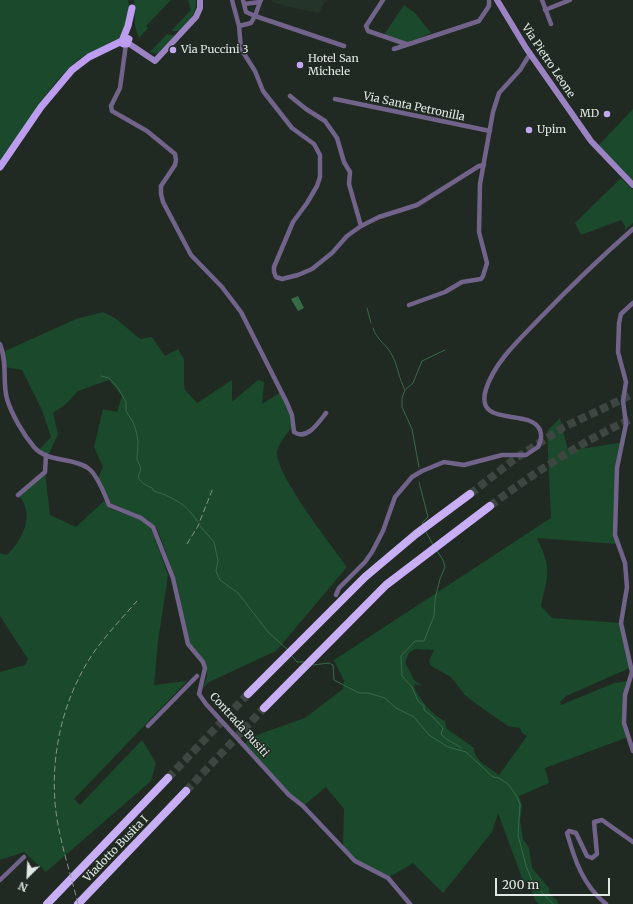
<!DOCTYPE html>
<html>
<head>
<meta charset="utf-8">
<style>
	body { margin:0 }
	#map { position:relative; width:633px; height:904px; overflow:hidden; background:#202a23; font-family:Merriweather,serif }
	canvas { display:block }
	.north { position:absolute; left:8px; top:856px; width:40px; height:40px; -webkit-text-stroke:3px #202a23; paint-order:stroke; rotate:204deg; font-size:11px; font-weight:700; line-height:16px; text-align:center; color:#e1e8e3 }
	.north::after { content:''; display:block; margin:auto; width:14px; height:18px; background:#e1e8e3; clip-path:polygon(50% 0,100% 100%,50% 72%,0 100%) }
	.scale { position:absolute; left:495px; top:878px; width:115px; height:18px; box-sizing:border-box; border:2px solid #e1e8e3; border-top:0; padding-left:5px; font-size:12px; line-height:14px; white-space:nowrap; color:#e1e8e3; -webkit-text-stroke:3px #202a23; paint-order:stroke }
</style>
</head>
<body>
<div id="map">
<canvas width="633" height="904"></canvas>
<div class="north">N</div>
<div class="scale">200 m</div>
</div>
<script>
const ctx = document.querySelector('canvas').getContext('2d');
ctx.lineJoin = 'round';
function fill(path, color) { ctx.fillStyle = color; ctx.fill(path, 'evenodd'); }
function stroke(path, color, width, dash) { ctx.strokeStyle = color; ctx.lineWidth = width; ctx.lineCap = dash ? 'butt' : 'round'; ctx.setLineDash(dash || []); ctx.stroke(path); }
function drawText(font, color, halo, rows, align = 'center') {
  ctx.font = font + ' Merriweather,serif'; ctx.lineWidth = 3; ctx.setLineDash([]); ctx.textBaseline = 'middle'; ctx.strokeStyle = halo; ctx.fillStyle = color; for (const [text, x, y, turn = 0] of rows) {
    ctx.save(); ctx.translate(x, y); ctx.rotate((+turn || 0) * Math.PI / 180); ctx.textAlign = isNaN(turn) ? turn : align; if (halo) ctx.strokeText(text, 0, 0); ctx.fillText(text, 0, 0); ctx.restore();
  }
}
fill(new Path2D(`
	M 272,0 L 326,0 L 319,13 L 289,7 L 272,2 Z`), '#243428');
fill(new Path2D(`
	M 0,0 L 128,0 L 129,7 L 123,36 C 107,47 87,51 73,64 C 41,94 26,130 0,162 Z
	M 134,0 L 171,0 L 146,26 L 148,28 L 139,38 L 135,27 Z
	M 188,0 L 196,0 C 197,14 189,22 179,31 L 171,31 L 191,10 Z
	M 404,5 L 415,13 L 431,33 L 406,43 L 384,35 Z
	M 167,34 L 175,36 L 157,54 L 150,52 Z
	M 633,109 L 633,181 L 598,146 Z
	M 621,178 L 633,190 L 633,223 L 625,230 L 625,226 L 621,220 L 581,235 L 575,223 Z
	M 103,312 L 115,318 L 140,339 L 152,337 L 165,356 L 178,349 L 184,360 L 184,385 L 185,390 L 197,403 L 232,380 L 232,402 L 258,380 L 264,382 L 262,404 L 281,392 L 287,403 L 293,426 C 288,432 278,444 277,452 C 275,474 332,546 347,567 L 276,651 L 209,682 L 203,688 L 207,676 L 206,663 L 189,642 L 176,580 L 157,528 L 147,519 L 111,503 L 98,478 L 103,467 L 94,447 L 103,409 L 117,412 L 122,396 L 109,380 L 78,391 L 66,404 L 53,413 L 58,434 L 48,456 L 38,451 L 51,437 L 42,410 L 22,370 L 5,367 L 3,352 L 76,319 Z
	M 560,418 L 568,451 L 624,442 C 615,476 615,509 617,544 L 537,538 C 552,570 548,573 541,606 L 552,618 L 621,623 L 632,667 L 566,696 L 560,702 L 561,705 L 614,683 L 629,681 L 624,707 L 628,737 L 545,768 L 549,783 L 519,796 L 522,806 L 520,821 L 523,839 L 529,848 L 532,868 L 549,888 L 550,895 L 556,899 L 559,904 L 539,904 L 535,900 L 531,889 L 522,878 L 498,813 L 492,832 L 443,893 L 413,863 L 388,878 L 366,867 L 343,848 L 344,809 L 326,787 L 303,806 L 289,795 L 243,745 L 254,736 L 305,718 L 343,689 L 344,681 L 334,660 L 551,518 L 547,431 ZM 415,649 L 434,650 L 429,661 L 431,666 L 451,677 L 464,694 L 475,703 L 508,726 L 520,728 L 522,733 L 527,736 L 499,775 C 490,768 473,760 474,748 L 446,728 L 445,721 C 433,716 419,699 414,687 L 415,684 L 422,686 L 414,680 L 405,662 L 409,653 Z
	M 45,472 L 50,515 L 76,527 L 104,501 L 111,509 L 139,519 L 151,528 L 168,575 L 158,641 L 154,685 L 187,681 L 74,799 L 80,805 L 142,740 L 156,763 L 151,781 L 46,872 L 24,852 L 0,860 L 0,672 L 25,665 L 28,659 L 0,616 L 0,553 L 7,555 C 23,539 36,514 18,495 Z`), '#1a4a2b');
fill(new Path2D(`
	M 298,296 L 304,308 L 298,311 L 291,299 Z`), '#366b47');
stroke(new Path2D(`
	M 367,308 L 371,323
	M 373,328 C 376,340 388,345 393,357 C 398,367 399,379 405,390 L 402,398 L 402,407 L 412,429 L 419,467
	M 101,376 L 109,378 L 118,388 L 126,402 L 126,411 L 133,422 L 136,431 L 138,441 L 137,459 L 141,469 L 138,477 C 142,484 146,485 152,488 L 154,491 C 175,498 186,504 198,522
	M 405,390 L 413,383 L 422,361 L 445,350
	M 419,482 L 428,517 L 422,523 L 423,525
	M 200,526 L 214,542 L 218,561 L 216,571 L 220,580 L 238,593 L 268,632 L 288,650
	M 426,532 L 433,545
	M 437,551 L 443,560 L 445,567 L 440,579 L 435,599 L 434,616 L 424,641 L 415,641 L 401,656 L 402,676 L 412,687 L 418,701 L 424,706 L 424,710 L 433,717 L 443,728 L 441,734 C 444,739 455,743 461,748
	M 292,656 L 297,662 L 304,662
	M 313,665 L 329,663 L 333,665 L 334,680 L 359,693 L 368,693 L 385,698 L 396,708 L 414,717 L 429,735 L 448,747 L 466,752 L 493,777 L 499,778 L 509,785 L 517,797 L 520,804 L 518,835 L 526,866 L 533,883 L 553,904`), '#366b47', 1);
stroke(new Path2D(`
	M 470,494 L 516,458 L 564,427 L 633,394
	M 490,506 C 535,472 581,442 633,418
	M 168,778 L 248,694
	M 186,791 L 264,708`), '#3d4640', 8, [8, 4]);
stroke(new Path2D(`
	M 232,0 L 239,26 L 241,49 L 255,71 L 263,91 L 292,128 L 314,144 L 320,155 L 320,177 L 317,186 L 307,203 L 293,222 L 274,267 L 274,272 L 276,277 L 282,279 L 298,275 L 312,269 L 332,253 L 347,236 L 361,226 L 379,217 L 417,205 L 479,166 L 484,165
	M 243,0 L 246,12 L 255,16 L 260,2
	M 383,0 L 366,26 L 368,31 L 406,44
	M 542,0 L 551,24
	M 244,4 L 260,2 L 261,0
	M 545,10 L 570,0
	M 239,26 L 251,23 L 255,16 L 344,46
	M 126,44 L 120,88 L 111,106 L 112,111 L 147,131 L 175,154 L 176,160 L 175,165 L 161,186 L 161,194 L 163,202 L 191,255 L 222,287 L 241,312 L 287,403 L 292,415 L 294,432 C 307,441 319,422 326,413
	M 394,49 L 479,21 L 489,6 L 489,0
	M 290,96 L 306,109 L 325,121 L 337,138 L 344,162 L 350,172 L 349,184 L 361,226
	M 335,99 L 490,131
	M 633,303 L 621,314 L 619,323 L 618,352 L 626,382 L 623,401 L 626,424 L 617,468 L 615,535 L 625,563 L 627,587 L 621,623 L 632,672 L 625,695 L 624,723 L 633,751
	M 409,305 L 445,292 L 462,282 L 481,279 L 483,276 L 487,263 L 479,232 L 480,184 L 493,112 L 499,93 L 520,70 L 530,54
	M 0,344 C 8,365 2,380 7,399 C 12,415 23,434 34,447 C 48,463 72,457 88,468 C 97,474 105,495 109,505 L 141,518 L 153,527 L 173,578 L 188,644 L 203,662 L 205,668 L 199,694 L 206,704 L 289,795 L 303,806 L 355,861 L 388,878 L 410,904
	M 18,495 L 45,472 L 46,455
	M 336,595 L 339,588 L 365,562 L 372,552 L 383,531 L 395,497 L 412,477 L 422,471 L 444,462 L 464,465 L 502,455 L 526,455 L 538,447 C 541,442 542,436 540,430 C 530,407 474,429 486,389 C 495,361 521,338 541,317 C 570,287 601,257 633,229
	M 148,726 L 197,676
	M 0,880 L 24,857
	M 606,904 C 583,885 575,861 567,833 L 569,831 L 576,833 L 587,856 L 592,858 L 597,854 L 594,822 L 602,820 L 633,842`), '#72638b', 4.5);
stroke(new Path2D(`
	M 497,0 L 526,48 L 591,141 L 633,185
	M 128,43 L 155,61 L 196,17 L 200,8 L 200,0`), '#9c83c3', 6);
stroke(new Path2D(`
	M 124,37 L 129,39 L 127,44 L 123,44 L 122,41 L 128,26 L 132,8
	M 0,167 L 41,107 L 72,70 L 89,57 L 122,41`), '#bd9df0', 7);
stroke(new Path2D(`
	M 248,694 L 365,577 L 416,534 L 470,494
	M 264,708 L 386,585 L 490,506
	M 47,904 L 168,778
	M 78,904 L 186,791`), '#c8aef4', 8);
stroke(new Path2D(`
	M 187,544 L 198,526 L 213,488
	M 78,904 C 70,871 58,837 55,803 C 51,750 64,696 94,652 C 107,634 122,618 137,601`), '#8a938d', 1, [6, 3]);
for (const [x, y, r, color] of [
	[173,50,4,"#c3a7f2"],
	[300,65,4,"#c3a7f2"],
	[607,114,4,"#c3a7f2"],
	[529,130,4,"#c3a7f2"]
]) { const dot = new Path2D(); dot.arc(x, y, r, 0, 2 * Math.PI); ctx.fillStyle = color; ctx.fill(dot); stroke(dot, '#202a23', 1.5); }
drawText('11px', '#e1e8e3', '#202a23', [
	["Via Puccini 3",181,50],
	["Hotel San",308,59],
	["Michele",308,72],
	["MD",599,114,"right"],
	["Upim",537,130]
], 'left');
drawText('11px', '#e1e8e3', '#202a23', [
	["Via Pietro Leone",548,61,56],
	["Via Santa Petronilla",414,107,12],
	["Contrada Busiti",239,725,48],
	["Viadotto Busita I",116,849,-46]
]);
</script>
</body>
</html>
